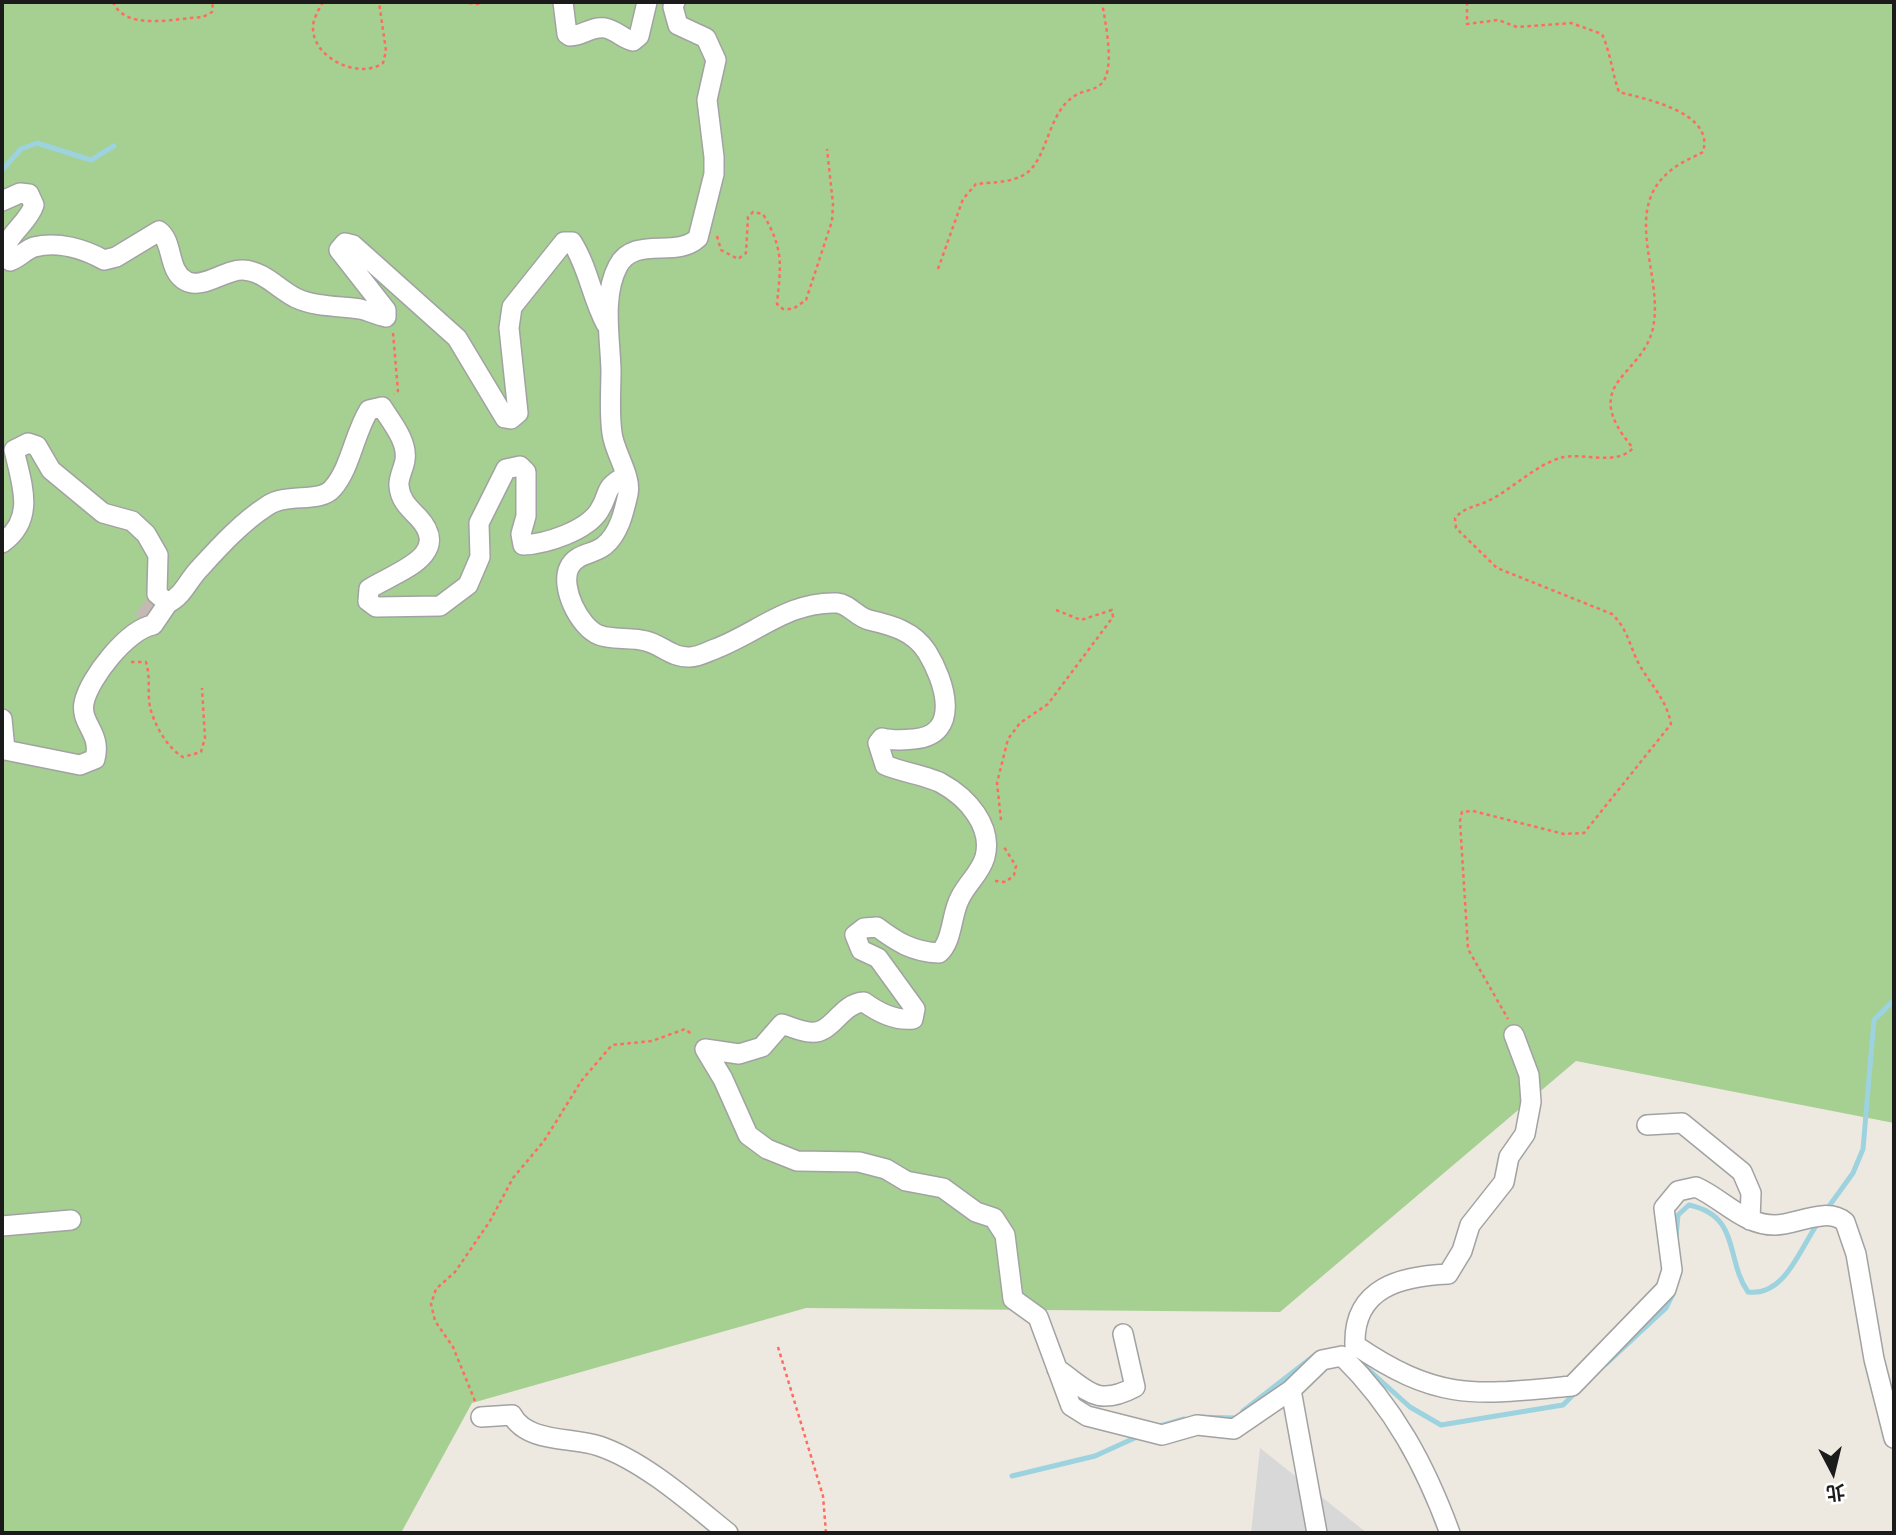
<!DOCTYPE html>
<html>
<head>
<meta charset="utf-8">
<style>
	body { margin:0 }
	#map { position:relative; width:1896px; height:1535px; overflow:hidden; background:#eee9e0; font-family:"Open Sans","Noto Sans TC",sans-serif }
	canvas { display:block }
	.frame { position:absolute; inset:0; border:4px solid #1b1b1b; pointer-events:none }
	.north { position:absolute; left:1798px; top:1437px; width:70px; height:70px; -webkit-text-stroke:5px #fff; paint-order:stroke; rotate:173deg; font-size:19px; font-weight:700; line-height:28px; text-align:center; color:#1b1b1b }
	.north::after { content:''; display:block; margin:auto; width:24px; height:32px; background:#1b1b1b; clip-path:polygon(50% 0,100% 100%,50% 72%,0 100%) }
</style>
</head>
<body>
<div id="map">
<canvas width="1896" height="1535"></canvas>
<div class="frame"></div>
<div class="north">北</div>
</div>
<script>
const ctx = document.querySelector('canvas').getContext('2d');
ctx.lineJoin = 'round';
function fill(path, color) { ctx.fillStyle = color; ctx.fill(path, 'evenodd'); }
function stroke(path, color, width, dash) { ctx.strokeStyle = color; ctx.lineWidth = width; ctx.lineCap = dash ? 'butt' : 'round'; ctx.setLineDash(dash || []); ctx.stroke(path); }
fill(new Path2D(`
	M 1260,1448 L 1367,1533 L 1251,1533 Z`), '#d9d8d8');
fill(new Path2D(`
	M 2,2 L 1894,2 L 1894,1123 L 1576,1061 L 1280,1312 L 806,1308 L 472,1403 L 401,1533 L 2,1533 Z`), '#a5d091');
stroke(new Path2D(`
	M 2,170 L 21,149 L 37,143 L 91,160 L 114,146
	M 1827,1209 L 1853,1173 L 1863,1149 L 1874,1020 L 1894,1000
	M 1676,1237 L 1678,1215 L 1689,1205 C 1741,1216 1725,1259 1748,1292 C 1785,1297 1800,1248 1818,1223
	M 1361,1363 L 1410,1407 L 1441,1425 L 1563,1405 L 1575,1393
	M 1606,1364 L 1666,1308 L 1673,1294
	M 1243,1411 L 1315,1355
	M 1194,1417 L 1236,1418
	M 1160,1426 L 1184,1419
	M 1012,1476 L 1095,1456 L 1139,1436`), '#9dd2df', 5);
fill(new Path2D(`
	M 149,596 L 164,607 L 150,625 L 135,614 Z`), '#c5bab3');
const minor = new Path2D(`
	M 563,2 L 567,34 L 570,36 C 583,36 591,26 605,28 C 616,30 623,39 633,41 L 639,36 L 647,2
	M 675,2 L 673,7 L 678,25 L 706,38 L 716,60 L 707,100 L 714,157 L 714,174 L 698,238 C 676,259 634,235 618,266 C 602,296 610,337 611,370 C 611,390 609,413 612,433 C 614,452 632,476 628,494 C 624,512 619,534 604,546 C 592,555 576,553 569,568 C 560,587 579,627 599,635 C 610,640 632,637 646,641 C 662,645 672,658 690,657 C 698,657 707,652 715,649 C 757,633 789,601 837,603 C 849,604 857,617 869,620 C 891,625 914,631 927,652 C 945,681 962,735 914,739 C 903,740 893,741 882,738 L 878,743 L 885,765 C 901,772 928,776 941,783 C 967,797 993,826 985,857 C 980,874 967,883 960,898 C 951,914 953,941 939,953 C 913,952 897,942 877,927 L 864,928 L 855,935 L 861,950 L 878,958 L 915,1009 L 913,1019 C 895,1021 879,1013 864,1002 C 840,1003 832,1036 809,1032 C 800,1031 791,1027 782,1024 L 762,1047 L 739,1054 L 705,1049 L 723,1079 L 748,1135 L 767,1149 L 797,1161 L 859,1162 L 886,1169 L 906,1181 L 943,1188 L 976,1212 L 994,1218 L 1005,1235 L 1013,1299 L 1038,1317 L 1071,1406 L 1087,1416 L 1162,1435 L 1197,1425 L 1234,1429 L 1291,1390 L 1322,1360 L 1342,1356 C 1394,1407 1425,1465 1450,1533
	M 2,201 L 20,193 L 29,194 L 34,205 C 27,226 1,237 6,258 L 10,261 C 19,258 25,250 34,247 C 58,241 84,249 104,260 L 116,257 L 159,231 C 174,242 167,271 186,281 C 202,290 226,269 243,270 C 264,271 278,289 296,298 C 315,307 339,306 360,309 C 369,311 377,315 386,317 L 386,310 L 339,250 L 345,243 L 353,245 L 457,338 L 505,418 L 511,419 L 518,413 L 509,328 L 512,307 L 564,242 L 572,242 C 588,267 592,298 606,324
	M 2,543 C 36,519 22,485 14,450 L 28,443 L 37,446 L 51,470 L 103,513 L 132,521 L 146,534 L 158,555 L 157,594 L 168,603 C 184,595 188,580 200,568 C 220,546 242,522 267,506 C 287,492 320,504 333,488 C 351,467 354,434 369,410 L 382,407 C 391,422 408,441 405,460 C 404,468 398,478 399,486 C 400,500 409,508 418,517 C 454,556 395,572 369,589 L 368,601 L 376,607 L 440,606 L 468,585 L 480,557 L 479,523 L 506,469 L 520,466 L 526,472 L 526,516 L 521,534 L 523,545 C 546,544 586,531 599,511 C 611,492 602,489 625,476
	M 2,719 L 5,750 L 80,765 L 95,759 C 102,733 80,724 84,703 C 89,678 128,629 153,625 L 168,603
	M 1647,1125 L 1682,1123 L 1742,1172 L 1751,1193 L 1750,1220
	M 2,1226 L 71,1220
	M 1355,1345 C 1439,1402 1475,1395 1572,1386 L 1666,1289 L 1672,1270 L 1664,1208 L 1678,1191 L 1696,1187 C 1723,1199 1743,1225 1775,1225 C 1797,1225 1826,1206 1845,1222 L 1856,1254 L 1874,1359 L 1894,1438
	M 1355,1345 C 1353,1287 1402,1276 1448,1274 L 1462,1251 L 1470,1225 L 1504,1182 L 1509,1157 L 1525,1134 L 1531,1102 L 1529,1075 L 1514,1035
	M 1057,1369 C 1087,1389 1095,1408 1135,1387 L 1123,1334
	M 1291,1390 L 1317,1533
	M 481,1417 L 512,1415 C 527,1443 572,1437 599,1446 C 644,1461 692,1504 728,1533`);
stroke(minor, '#a2a2a2', 22);
stroke(new Path2D(`
	M 113,2 C 126,32 176,18 203,17 L 212,12 L 213,2
	M 323,2 C 319,9 313,19 313,27 C 312,58 359,80 383,63 L 386,51 L 379,2
	M 462,2 L 477,4 L 484,2
	M 1467,2 L 1467,24 L 1498,20 L 1517,27 L 1571,23 L 1602,34 C 1611,54 1612,73 1619,92 C 1645,99 1715,112 1703,152 C 1692,158 1679,163 1670,171 C 1621,211 1664,275 1653,328 C 1642,378 1577,382 1633,448 C 1616,466 1585,453 1564,457 C 1537,463 1513,489 1488,501 C 1475,507 1465,507 1455,518 L 1456,528 L 1497,568 L 1612,614 C 1628,629 1630,648 1640,666 C 1652,686 1667,701 1671,724 L 1584,833 L 1564,834 L 1473,811 L 1462,812 L 1460,821 L 1468,949 L 1508,1019
	M 717,236 L 721,250 L 738,259 L 746,253 L 748,217 L 753,212 L 763,214 C 784,250 781,263 777,304 L 783,309 L 793,309 L 806,300 L 832,221 L 833,204 L 827,149
	M 938,269 L 963,199 L 976,184 C 994,182 1020,183 1032,168 C 1049,148 1050,110 1076,95 C 1086,89 1101,91 1106,76 C 1113,57 1105,21 1102,2
	M 393,333 L 398,391 L 394,394
	M 131,662 L 146,662 C 151,678 147,692 150,707 C 154,724 167,748 183,757 L 201,752 L 205,738 L 202,688
	M 1001,820 L 997,783 L 1008,739 L 1020,723 L 1048,704 L 1113,617 L 1112,610 L 1081,620 L 1056,610
	M 995,881 L 1006,882 L 1014,875 L 1016,866 L 1004,847
	M 778,1347 L 823,1496 L 826,1533
	M 475,1401 L 453,1347 L 435,1321 L 431,1304 L 436,1289 L 455,1272 L 490,1221 L 513,1178 L 544,1141 L 582,1080 L 612,1045 L 652,1041 L 685,1029 L 693,1035`), '#ff6c5f', 2.5, [3.5, 3.5]);
stroke(minor, '#fff', 19);
</script>
</body>
</html>
